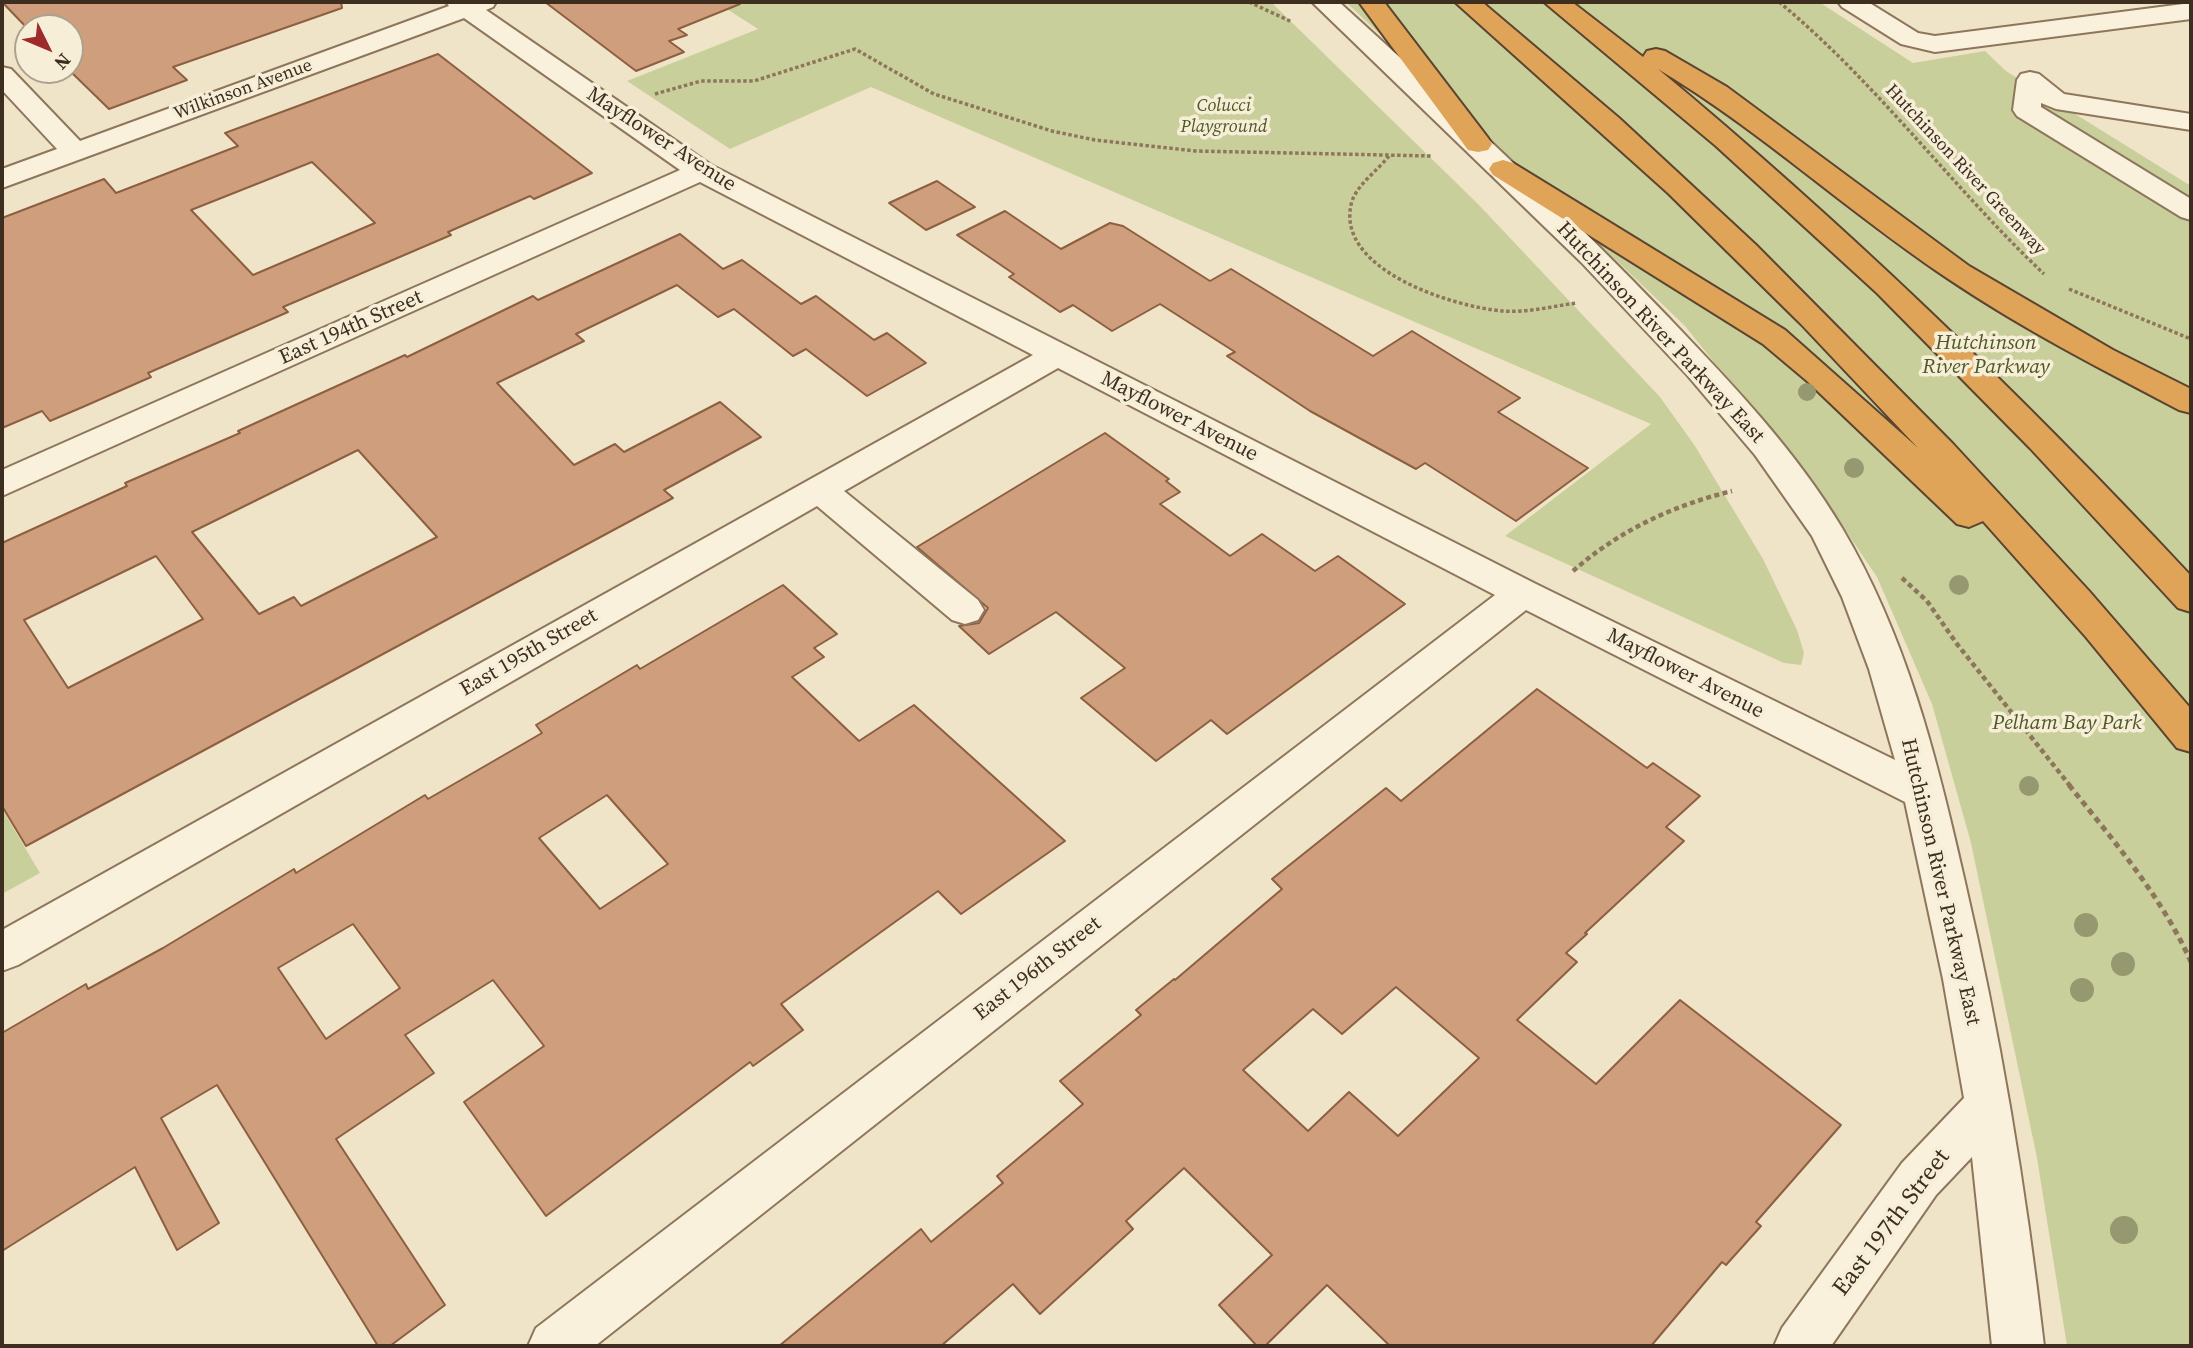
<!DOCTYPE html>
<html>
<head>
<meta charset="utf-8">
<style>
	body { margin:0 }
	#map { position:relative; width:2193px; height:1348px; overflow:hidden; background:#f0e4c8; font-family:"Source Serif 4",serif }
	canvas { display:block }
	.frame { position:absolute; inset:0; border:4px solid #3d2e20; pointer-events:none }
	.north { position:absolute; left:14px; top:14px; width:70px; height:70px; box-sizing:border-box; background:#f7eed8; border:2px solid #ada18e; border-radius:50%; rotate:133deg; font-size:19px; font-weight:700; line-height:28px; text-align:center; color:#3d2e20 }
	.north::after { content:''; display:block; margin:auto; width:24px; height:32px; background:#9e2a2b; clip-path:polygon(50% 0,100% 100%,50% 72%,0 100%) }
</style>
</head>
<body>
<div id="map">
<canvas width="2193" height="1348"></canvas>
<div class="frame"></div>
<div class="north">N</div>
</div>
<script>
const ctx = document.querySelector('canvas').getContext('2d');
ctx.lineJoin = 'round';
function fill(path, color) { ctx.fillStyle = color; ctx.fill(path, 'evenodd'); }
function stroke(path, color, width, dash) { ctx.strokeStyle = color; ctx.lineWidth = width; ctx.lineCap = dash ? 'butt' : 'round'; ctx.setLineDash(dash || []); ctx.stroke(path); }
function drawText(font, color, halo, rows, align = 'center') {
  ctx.font = font + ' "Source Serif 4",serif'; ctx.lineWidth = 7; ctx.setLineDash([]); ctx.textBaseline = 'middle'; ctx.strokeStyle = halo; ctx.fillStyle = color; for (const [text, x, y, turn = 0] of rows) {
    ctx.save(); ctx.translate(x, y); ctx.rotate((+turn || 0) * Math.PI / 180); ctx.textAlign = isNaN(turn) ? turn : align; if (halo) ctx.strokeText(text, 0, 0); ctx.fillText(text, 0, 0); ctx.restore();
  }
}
fill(new Path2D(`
	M 716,2 L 1271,2 L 1478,204 L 1660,397 L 1695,446 L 1763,559 L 1797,630 L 1804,653 L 1801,665 L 1784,663 L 1505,536 L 1651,424 L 871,87 L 730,149 L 627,81 L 758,29 Z
	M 1346,2 L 1819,2 L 1913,63 L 1985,51 L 2006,71 L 2191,186 L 2191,1346 L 2067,1346 L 2037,1158 L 1971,843 L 1932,704 L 1877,577 L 1831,509 L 1685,326 Z
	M 2,809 L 40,873 L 2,894 Z`), '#c9cf9b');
const building = new Path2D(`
	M 2,2 L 341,2 L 342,8 L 173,67 L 187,80 L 109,109 L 69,70 L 70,28 L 28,29 Z
	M 545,2 L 740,2 L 740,4 L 678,29 L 687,35 L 669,41 L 684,52 L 636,71 Z
	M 438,54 L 592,173 L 534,199 L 530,196 L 448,232 L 451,235 L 283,307 L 288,312 L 148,373 L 151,377 L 85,406 L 50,421 L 42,411 L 2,428 L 2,218 L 104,179 L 116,193 L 238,146 L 225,133 ZM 312,162 L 375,223 L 253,275 L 191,210 Z
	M 937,181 L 975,207 L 926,230 L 889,203 Z
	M 1005,211 L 1061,249 L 1110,223 L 1123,226 L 1210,281 L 1231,269 L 1373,356 L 1412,331 L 1520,398 L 1498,412 L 1588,468 L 1516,521 L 1425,463 L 1416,469 L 1310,411 L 1227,356 L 1235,352 L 1160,304 L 1112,331 L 1073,305 L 1060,312 L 1009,277 L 1014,274 L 957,235 Z
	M 680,234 L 723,269 L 742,260 L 801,304 L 816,296 L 874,340 L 887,333 L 926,363 L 867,396 L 806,349 L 793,356 L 734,309 L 718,317 L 677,285 L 576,334 L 584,341 L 497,383 L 574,465 L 615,444 L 624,452 L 720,402 L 761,437 L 664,490 L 673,498 L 26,846 L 2,806 L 2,543 L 127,486 L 125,483 L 240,433 L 238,431 L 405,355 L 407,357 L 533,296 L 538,300 ZM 358,450 L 437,537 L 301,606 L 294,597 L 259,614 L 192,532 ZM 156,556 L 203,619 L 68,688 L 24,620 Z
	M 1105,433 L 1169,479 L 1166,481 L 1180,492 L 1160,504 L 1230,556 L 1262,534 L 1315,571 L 1338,556 L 1405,604 L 1227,734 L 1211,720 L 1156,761 L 1081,698 L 1125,668 L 1056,612 L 989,654 L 959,626 L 979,623 L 988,608 L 917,547 Z
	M 783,585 L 837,634 L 814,648 L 824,657 L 792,677 L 859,741 L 914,705 L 1065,841 L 961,914 L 938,891 L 781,1004 L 803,1030 L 753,1066 L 750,1062 L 546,1216 L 464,1102 L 544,1046 L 493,980 L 405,1035 L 434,1073 L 336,1139 L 445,1305 L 390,1346 L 378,1346 L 217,1085 L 161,1118 L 219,1223 L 177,1250 L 135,1167 L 2,1251 L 2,1033 L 86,984 L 88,989 L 163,948 L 294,869 L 296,873 L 425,795 L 428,799 L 542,733 L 536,725 L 637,665 L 640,669 ZM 607,795 L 668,864 L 600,909 L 539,838 ZM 353,924 L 400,988 L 326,1039 L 278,968 Z
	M 1537,689 L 1647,768 L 1653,763 L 1700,796 L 1666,827 L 1684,841 L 1585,933 L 1587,934 L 1566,953 L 1577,962 L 1517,1020 L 1596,1084 L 1680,1000 L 1841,1125 L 1756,1222 L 1761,1226 L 1726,1265 L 1722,1262 L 1651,1346 L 1390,1346 L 1327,1285 L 1265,1346 L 1257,1346 L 1219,1305 L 1272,1255 L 1184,1168 L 1126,1221 L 1133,1229 L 1040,1314 L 1013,1284 L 941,1346 L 779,1346 L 921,1229 L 931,1242 L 1003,1183 L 997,1176 L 1083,1104 L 1060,1081 L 1141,1015 L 1136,1010 L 1174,979 L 1175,980 L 1282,889 L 1272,879 L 1386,788 L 1401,801 ZM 1396,987 L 1479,1058 L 1398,1136 L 1349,1092 L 1308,1131 L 1243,1070 L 1313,1009 L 1342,1034 Z`);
fill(building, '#cf9f7d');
stroke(building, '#8d5f41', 2);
const minor = new Path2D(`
	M 446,2 L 496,2 L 493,7 L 486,10 L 711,165 L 1536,584 L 1895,760 L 1869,669 L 1842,597 L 1812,536 L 1755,455 L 1688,376 L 1581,262 L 1312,2 L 1339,2 C 1453,105 1565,209 1671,320 C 1733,385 1796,451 1842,528 C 1906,635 1937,758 1964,878 C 2000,1033 2026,1188 2044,1346 L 1992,1346 L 1972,1157 L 1936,1195 L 1831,1346 L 1774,1346 L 1782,1328 L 1902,1163 L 1964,1098 L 1943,979 L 1905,802 L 1526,610 L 595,1346 L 528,1346 L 536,1328 L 1495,595 L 1058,368 L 844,491 L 978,600 L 984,610 L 978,620 L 965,624 L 952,620 L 817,506 L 18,965 L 2,971 L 2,930 L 1033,355 L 700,182 L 2,496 L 2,470 L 680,170 L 464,18 L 2,188 L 2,169 L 57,149 L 2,90 L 2,67 L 11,69 L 80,141 L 449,6 Z
	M 1838,2 L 1868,2 L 1918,33 L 1935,36 L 2191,3 L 2191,19 L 1935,52 L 1901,44 L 1842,7 Z
	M 2030,72 L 2039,74 L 2064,94 L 2191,114 L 2191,130 L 2056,109 L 2041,103 L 2041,107 L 2191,199 L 2191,220 L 2181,217 L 2017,116 L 2013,110 L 2017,80 L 2021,74 Z`);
const highway = new Path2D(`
	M 1359,2 L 1384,2 L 1488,138 L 1492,144 L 1488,150 L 1478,152 L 1468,150 Z
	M 1455,2 L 1482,2 L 1619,118 L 1756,245 L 1953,444 L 2089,591 L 2191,709 L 2191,752 L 2177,748 L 2086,637 L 1983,521 L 1969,527 L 1957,524 L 1807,381 L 1763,344 L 1493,175 L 1489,169 L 1493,163 L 1503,160 L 1513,163 L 1785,330 L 1918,448 L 1801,324 L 1668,193 Z
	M 1544,2 L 1572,2 L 1643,57 L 1647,51 L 1656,49 L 1665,51 L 1727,87 L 1969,266 L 2113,350 L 2191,389 L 2191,413 L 2179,410 C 2101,369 2021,328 1947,278 C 1848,212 1760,130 1658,69 C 1847,226 2023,396 2191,576 L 2191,612 L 2178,608 L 2030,448 L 1877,293 L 1716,146 Z`);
stroke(minor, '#8d765c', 4);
stroke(highway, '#5b4430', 4);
stroke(new Path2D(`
	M 1249,2 L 1292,22
	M 1779,2 C 1877,83 1952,187 2044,274
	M 655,94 L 701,81 L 754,81 L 855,49 L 934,94 L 1052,131 L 1095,140 L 1196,151 L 1432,156
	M 1389,156 C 1378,170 1358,184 1352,201 C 1332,269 1453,307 1503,311 C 1528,313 1553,306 1577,303
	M 2069,289 L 2191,339`), '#8d765c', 3.5, [3.5, 2.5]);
stroke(new Path2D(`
	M 1573,571 C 1620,530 1672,506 1732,491
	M 1902,578 L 1927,601 L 1957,644 L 2071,787`), '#8d765c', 4.5, [5, 3.5]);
stroke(new Path2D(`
	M 2069,785 C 2113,840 2162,897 2191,962`), '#8d765c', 5, [6, 4.5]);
fill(minor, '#faf1dc');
fill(highway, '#e0a458');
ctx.fillStyle = '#96986f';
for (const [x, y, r] of [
	[1807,392,9],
	[1854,468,10],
	[1959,585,10],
	[2029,786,10],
	[2086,925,12],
	[2123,964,12],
	[2082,990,12],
	[2124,1230,14]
]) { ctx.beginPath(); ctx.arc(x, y, r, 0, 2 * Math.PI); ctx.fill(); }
drawText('18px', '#3d2e20', '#f7eed8', [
	["Wilkinson Avenue",243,90,-20],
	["Hutchinson River Greenway",1965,170,47]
]);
drawText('italic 18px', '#4d5a26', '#f7eed8', [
	["Colucci",1224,106],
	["Playground",1224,127]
]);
drawText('21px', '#3d2e20', '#f7eed8', [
	["Mayflower Avenue",661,140,33],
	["East 194th Street",351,328,-24],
	["Hutchinson River Parkway East",1660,333,47],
	["Mayflower Avenue",1179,417,27],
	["East 195th Street",529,653,-30],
	["Mayflower Avenue",1685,674,27],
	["Hutchinson River Parkway East",1940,882,77],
	["East 196th Street",1038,969,-38]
]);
drawText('italic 21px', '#4d5a26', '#f7eed8', [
	["Hutchinson",1986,344],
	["River Parkway",1986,368],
	["Pelham Bay Park",2067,724]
]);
drawText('24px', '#3d2e20', '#f7eed8', [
	["East 197th Street",1892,1223,-53]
]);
</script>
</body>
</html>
